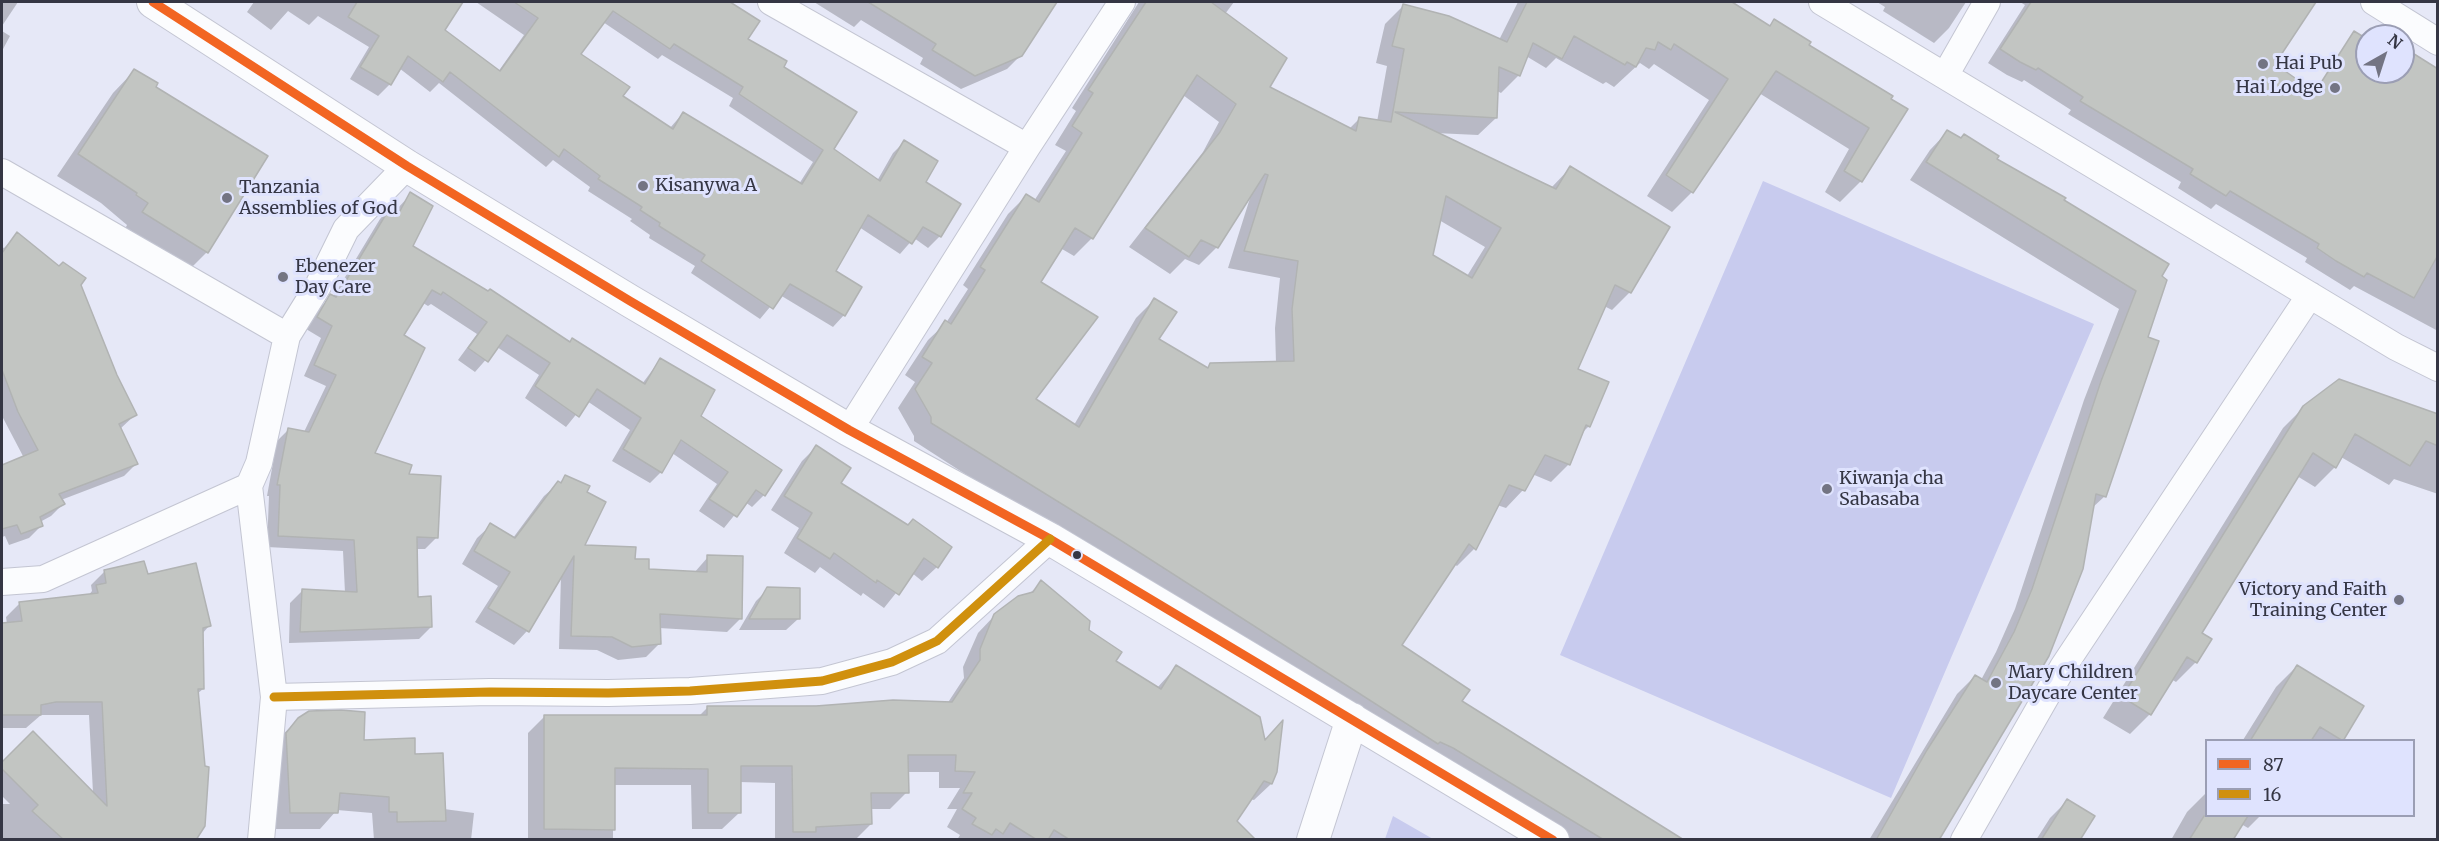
<!DOCTYPE html>
<html>
<head>
<meta charset="utf-8">
<style>
	body { margin:0 }
	#map { position:relative; width:2439px; height:841px; overflow:hidden; background:#e6e8f7; font-family:Merriweather,serif }
	canvas { display:block }
	.frame { position:absolute; inset:0; border:3px solid #353644; pointer-events:none }
	.legend { position:absolute; left:2205px; top:739px; width:210px; height:78px; box-sizing:border-box; background:#dfe3fe; border:2px solid #9b9eb4; margin:0; padding:8px 10px; list-style:none; font-size:18px; color:#353644 }
	.legend li { display:flex; align-items:center; gap:12px; height:30px }
	.legend b { width:30px; border:2px solid #9b9eb4 }
	.north { position:absolute; left:2355px; top:24px; width:60px; height:60px; box-sizing:border-box; background:#dfe3fe; border:2px solid #9b9eb4; border-radius:50%; rotate:39deg; font-size:16px; font-weight:700; line-height:24px; text-align:center; color:#353644 }
	.north::after { content:''; display:block; margin:auto; width:21px; height:27px; background:#737483; clip-path:polygon(50% 0,100% 100%,50% 72%,0 100%) }
</style>
</head>
<body>
<div id="map">
<canvas width="2439" height="841"></canvas>
<div class="frame"></div>
<ul class="legend">
<li><b style="height:8px;background:#f26522"></b>87</li>
<li><b style="height:8px;background:#d0900e"></b>16</li>
</ul>
<div class="north">N</div>
</div>
<script>
const ctx = document.querySelector('canvas').getContext('2d');
ctx.lineJoin = 'round';
function fill(path, color) { ctx.fillStyle = color; ctx.fill(path, 'evenodd'); }
function stroke(path, color, width, dash) { ctx.strokeStyle = color; ctx.lineWidth = width; ctx.lineCap = dash ? 'butt' : 'round'; ctx.setLineDash(dash || []); ctx.stroke(path); }
function drawText(font, color, halo, rows, align = 'center') {
  ctx.font = font + ' Merriweather,serif'; ctx.lineWidth = 6; ctx.setLineDash([]); ctx.textBaseline = 'middle'; ctx.strokeStyle = halo; ctx.fillStyle = color; for (const [text, x, y, turn = 0] of rows) {
    ctx.save(); ctx.translate(x, y); ctx.rotate((+turn || 0) * Math.PI / 180); ctx.textAlign = isNaN(turn) ? turn : align; if (halo) ctx.strokeText(text, 0, 0); ctx.fillText(text, 0, 0); ctx.restore();
  }
}
fill(new Path2D(`
	M 1763,181 L 2094,324 L 1891,798 L 1560,655 Z
	M 1393,816 L 1433,839 L 1385,839 Z`), '#c8cbee');
fill(new Path2D(`
	M 2,2 L 18,2 L 2,26 Z
	M 254,2 L 461,2 L 442,30 L 498,72 L 524,35 L 476,2 L 680,2 L 705,19 L 720,2 L 728,2 L 758,22 L 746,39 L 781,67 L 832,150 L 877,181 L 893,153 L 904,142 L 924,182 L 959,205 L 940,236 L 928,248 L 914,238 L 900,254 L 859,227 L 834,272 L 844,315 L 833,327 L 780,295 L 760,319 L 691,273 L 695,266 L 649,238 L 650,235 L 630,221 L 632,219 L 588,191 L 590,187 L 553,160 L 546,167 L 439,83 L 430,92 L 399,68 L 390,84 L 378,96 L 350,79 L 369,47 L 318,16 L 309,25 L 288,11 L 271,30 L 247,12 ZM 603,22 L 658,59 L 662,55 L 733,98 L 729,106 L 813,162 L 799,184 L 683,113 L 670,128 L 621,96 L 579,55 Z
	M 814,2 L 1050,2 L 1054,4 L 1021,55 L 1007,69 L 961,89 L 920,64 L 923,58 L 861,20 L 854,27 Z
	M 1139,2 L 1234,2 L 1225,14 L 1268,88 L 1349,129 L 1359,119 L 1377,122 L 1387,66 L 1376,63 L 1385,24 L 1403,6 L 1499,40 L 1518,2 L 1729,2 L 1768,27 L 1774,21 L 1807,45 L 1890,96 L 1861,181 L 1840,202 L 1825,192 L 1849,149 L 1759,93 L 1692,192 L 1672,212 L 1647,196 L 1709,100 L 1654,64 L 1649,69 L 1640,63 L 1614,87 L 1606,82 L 1603,84 L 1556,58 L 1546,68 L 1526,56 L 1519,75 L 1501,93 L 1497,91 L 1496,118 L 1478,135 L 1435,133 L 1551,188 L 1570,168 L 1630,292 L 1612,310 L 1604,306 L 1576,370 L 1589,426 L 1581,434 L 1569,464 L 1551,482 L 1532,474 L 1523,490 L 1506,508 L 1497,505 L 1474,549 L 1457,566 L 1454,564 L 1400,645 L 1460,701 L 1681,840 L 1559,840 L 1419,761 L 1001,494 L 999,496 L 914,441 L 914,436 L 898,408 L 915,382 L 905,375 L 928,340 L 946,323 L 968,289 L 963,285 L 1008,214 L 1026,196 L 1034,201 L 1066,151 L 1055,145 L 1076,111 L 1072,108 ZM 1183,95 L 1219,122 L 1203,152 L 1129,247 L 1170,274 L 1185,259 L 1199,265 L 1217,247 L 1250,198 L 1228,268 L 1280,278 L 1275,328 L 1276,363 L 1210,365 L 1206,369 L 1157,340 L 1154,300 L 1136,318 L 1074,425 L 1034,400 L 1039,282 L 1062,249 L 1074,256 L 1092,238 ZM 1439,220 L 1485,247 L 1467,276 L 1432,255 Z
	M 1877,2 L 1966,2 L 1949,28 L 1934,43 L 1883,11 L 1885,7 Z
	M 2020,2 L 2314,2 L 2273,64 L 2320,112 L 2367,58 L 2367,72 L 2403,72 L 2403,62 L 2438,71 L 2438,331 L 2354,286 L 2350,290 L 2305,262 L 2307,258 L 2216,204 L 2211,209 L 2178,188 L 2181,182 L 2068,114 L 2071,110 L 2024,80 L 2022,82 L 2007,75 L 1988,63 L 2025,5 Z
	M 2,31 L 10,36 L 2,51 Z
	M 134,71 L 207,252 L 185,274 L 122,235 L 127,225 L 101,203 L 57,176 L 113,93 Z
	M 1947,132 L 2062,201 L 2160,277 L 2105,496 L 2091,509 L 1937,840 L 1869,840 L 1957,694 L 1975,676 L 1981,680 L 1996,652 L 2015,609 L 2084,400 L 2119,309 L 1910,180 L 1930,150 Z
	M 411,194 L 411,247 L 642,384 L 660,360 L 699,416 L 764,495 L 752,507 L 745,502 L 724,528 L 699,511 L 717,484 L 672,453 L 661,472 L 650,483 L 612,461 L 630,430 L 587,401 L 566,427 L 525,398 L 539,375 L 497,347 L 475,372 L 458,360 L 477,334 L 431,304 L 428,306 L 423,303 L 402,336 L 373,454 L 407,476 L 436,538 L 425,549 L 416,549 L 417,598 L 431,627 L 419,639 L 289,643 L 290,603 L 302,591 L 345,593 L 343,551 L 267,547 L 269,496 L 267,496 L 277,441 L 288,430 L 304,432 L 326,386 L 304,376 L 321,338 L 306,329 L 319,308 L 333,297 L 380,219 L 391,207 L 396,210 Z
	M 18,234 L 79,285 L 115,376 L 135,415 L 120,429 L 136,464 L 124,476 L 61,500 L 63,504 L 51,516 L 40,522 L 41,526 L 29,538 L 9,545 L 5,536 L 2,537 L 2,467 L 24,458 L 2,416 L 2,247 L 4,248 Z
	M 2304,407 L 2438,416 L 2438,494 L 2394,479 L 2389,485 L 2341,457 L 2335,467 L 2315,487 L 2297,476 L 2200,633 L 2196,662 L 2176,682 L 2171,679 L 2150,714 L 2130,734 L 2103,718 L 2283,428 Z
	M 816,447 L 839,484 L 937,567 L 922,581 L 912,573 L 884,608 L 863,593 L 861,596 L 820,567 L 815,573 L 784,553 L 799,528 L 771,510 L 802,461 Z
	M 566,477 L 584,493 L 582,547 L 634,560 L 647,571 L 694,573 L 708,557 L 741,618 L 727,632 L 659,628 L 660,643 L 646,657 L 618,660 L 597,650 L 559,649 L 561,575 L 527,631 L 514,645 L 475,622 L 498,586 L 462,564 L 477,538 L 491,525 L 513,538 L 544,496 Z
	M 104,572 L 146,575 L 209,626 L 202,634 L 203,689 L 197,694 L 194,840 L 2,840 L 2,804 L 10,804 L 2,796 L 2,764 L 33,733 L 93,793 L 89,715 L 41,715 L 26,728 L 2,728 L 2,624 L 7,624 L 6,617 L 20,603 L 88,596 L 92,591 L 91,585 Z
	M 1042,582 L 1114,661 L 1157,688 L 1176,667 L 1264,742 L 1275,771 L 1271,784 L 1254,800 L 1250,799 L 1220,840 L 957,840 L 960,835 L 947,827 L 957,809 L 947,809 L 960,788 L 939,788 L 939,772 L 907,772 L 907,792 L 890,809 L 870,809 L 871,824 L 855,840 L 775,840 L 775,783 L 739,782 L 739,813 L 722,829 L 692,829 L 691,785 L 613,785 L 613,840 L 528,840 L 528,733 L 545,716 L 698,717 L 708,707 L 947,704 L 964,678 L 963,667 L 978,633 L 995,615 L 1029,594 Z
	M 768,589 L 798,619 L 786,630 L 739,630 L 756,601 Z
	M 2297,666 L 2362,707 L 2341,740 L 2243,740 L 2276,687 Z
	M 299,719 L 414,755 L 444,809 L 474,813 L 471,840 L 374,840 L 372,813 L 337,810 L 320,829 L 274,829 L 281,736 Z
	M 2206,793 L 2206,816 L 2260,816 L 2248,828 L 2241,824 L 2232,840 L 2171,840 L 2187,812 Z
	M 2068,800 L 2078,840 L 2036,840 L 2050,818 Z`), '#0003');
const building = new Path2D(`
	M 357,2 L 463,2 L 445,30 L 500,71 L 538,18 L 514,2 L 730,2 L 760,21 L 748,39 L 787,61 L 784,67 L 857,112 L 834,149 L 880,181 L 904,140 L 938,161 L 926,182 L 961,204 L 941,237 L 923,227 L 912,244 L 868,215 L 836,271 L 862,287 L 845,316 L 790,284 L 773,309 L 701,261 L 705,255 L 659,226 L 660,223 L 640,210 L 642,207 L 598,179 L 600,176 L 564,149 L 559,157 L 450,72 L 443,82 L 408,56 L 391,85 L 360,67 L 379,36 L 348,17 ZM 613,11 L 670,49 L 674,44 L 743,87 L 739,94 L 823,150 L 802,184 L 683,112 L 673,129 L 623,96 L 630,87 L 581,54 Z
	M 868,2 L 1057,2 L 1022,56 L 975,76 L 932,50 L 936,44 Z
	M 1146,2 L 1211,2 L 1287,58 L 1270,87 L 1356,131 L 1359,117 L 1391,122 L 1404,49 L 1392,46 L 1403,4 L 1449,16 L 1507,42 L 1527,2 L 1732,2 L 1770,26 L 1774,19 L 1811,42 L 1809,45 L 1893,96 L 1891,99 L 1908,109 L 1862,182 L 1844,171 L 1869,128 L 1776,71 L 1693,193 L 1666,175 L 1728,79 L 1674,44 L 1671,50 L 1658,42 L 1655,50 L 1646,48 L 1636,67 L 1627,62 L 1625,65 L 1574,36 L 1562,59 L 1533,43 L 1520,76 L 1499,67 L 1497,118 L 1395,112 L 1556,189 L 1570,166 L 1670,227 L 1631,293 L 1615,285 L 1578,369 L 1609,382 L 1590,427 L 1586,425 L 1570,465 L 1545,455 L 1525,491 L 1509,485 L 1476,550 L 1469,544 L 1402,645 L 1470,690 L 1462,701 L 1684,840 L 1604,840 L 1453,748 L 1440,742 L 1438,744 L 1120,540 L 931,423 L 931,417 L 915,389 L 932,363 L 922,357 L 945,320 L 951,324 L 985,270 L 980,267 L 1026,194 L 1039,202 L 1082,133 L 1072,126 L 1093,93 L 1088,90 ZM 1197,75 L 1236,104 L 1220,132 L 1145,228 L 1189,257 L 1201,240 L 1218,248 L 1265,174 L 1268,175 L 1244,251 L 1298,261 L 1292,309 L 1294,361 L 1210,363 L 1208,368 L 1159,339 L 1177,312 L 1154,298 L 1079,427 L 1036,399 L 1098,317 L 1041,282 L 1075,228 L 1093,239 ZM 1446,196 L 1501,228 L 1472,278 L 1433,255 Z
	M 2031,2 L 2316,2 L 2275,64 L 2315,92 L 2354,31 L 2367,39 L 2367,72 L 2403,72 L 2403,47 L 2438,69 L 2438,255 L 2414,298 L 2367,273 L 2364,277 L 2336,261 L 2317,248 L 2319,244 L 2230,191 L 2226,196 L 2190,174 L 2193,169 L 2080,101 L 2083,97 L 2038,68 L 2036,70 L 2020,62 L 2000,49 Z
	M 134,69 L 158,83 L 156,87 L 268,156 L 208,253 L 142,212 L 148,203 L 136,195 L 137,193 L 78,154 Z
	M 1947,130 L 1961,138 L 1964,134 L 1999,156 L 1997,159 L 2066,198 L 2064,200 L 2169,264 L 2162,276 L 2167,280 L 2148,337 L 2159,341 L 2106,497 L 2096,494 L 2083,569 L 2049,656 L 1939,840 L 1876,840 L 1927,750 L 1975,675 L 1987,682 L 2014,632 L 2032,589 L 2101,381 L 2136,291 L 1926,162 Z
	M 410,192 L 433,206 L 413,246 L 488,291 L 490,289 L 570,342 L 572,338 L 645,384 L 660,358 L 715,390 L 701,416 L 782,470 L 765,496 L 756,490 L 737,517 L 709,499 L 728,472 L 681,440 L 662,473 L 623,449 L 641,418 L 597,389 L 579,417 L 535,386 L 550,363 L 507,335 L 488,362 L 468,348 L 487,322 L 443,292 L 441,295 L 432,290 L 404,335 L 425,348 L 375,453 L 412,465 L 409,474 L 441,476 L 438,538 L 417,537 L 418,597 L 431,596 L 432,627 L 300,632 L 302,589 L 357,592 L 354,540 L 278,536 L 280,485 L 277,485 L 288,428 L 309,432 L 336,375 L 314,365 L 332,326 L 317,317 L 330,294 L 336,297 L 391,206 L 400,211 Z
	M 17,232 L 59,266 L 63,262 L 86,278 L 81,285 L 117,375 L 137,415 L 119,424 L 138,464 L 59,494 L 65,504 L 40,517 L 43,526 L 21,534 L 17,525 L 2,529 L 2,465 L 38,450 L 18,412 L 2,370 L 2,253 Z
	M 2339,379 L 2438,414 L 2438,446 L 2426,441 L 2410,466 L 2355,434 L 2336,468 L 2313,453 L 2202,633 L 2212,639 L 2197,663 L 2187,657 L 2151,715 L 2122,697 L 2303,406 Z
	M 816,445 L 851,468 L 841,483 L 908,525 L 913,519 L 952,547 L 938,568 L 924,558 L 899,595 L 877,580 L 876,583 L 834,553 L 830,559 L 797,538 L 812,513 L 784,496 Z
	M 565,475 L 590,486 L 587,492 L 606,502 L 585,545 L 636,547 L 635,559 L 649,559 L 649,569 L 707,572 L 707,555 L 743,556 L 742,619 L 660,614 L 661,644 L 632,647 L 612,637 L 571,636 L 574,556 L 529,632 L 488,608 L 510,572 L 474,551 L 490,523 L 515,538 L 558,481 L 561,483 Z
	M 144,561 L 148,574 L 196,563 L 211,626 L 203,628 L 204,689 L 198,689 L 205,766 L 209,767 L 205,826 L 196,840 L 64,840 L 32,811 L 38,805 L 2,769 L 2,762 L 33,731 L 107,806 L 102,702 L 56,702 L 41,705 L 41,715 L 2,715 L 2,623 L 22,621 L 19,602 L 98,593 L 96,585 L 106,583 L 104,570 Z
	M 1041,580 L 1090,621 L 1089,630 L 1122,652 L 1116,661 L 1161,689 L 1176,665 L 1260,717 L 1265,740 L 1283,720 L 1277,772 L 1272,784 L 1264,781 L 1237,821 L 1256,840 L 1070,840 L 1054,830 L 1048,840 L 1037,840 L 1010,823 L 1003,834 L 996,829 L 992,835 L 972,824 L 976,818 L 962,809 L 972,793 L 963,793 L 975,772 L 955,771 L 956,755 L 908,755 L 909,793 L 871,793 L 872,824 L 816,827 L 816,832 L 793,832 L 792,766 L 741,766 L 741,813 L 708,813 L 708,769 L 615,768 L 615,830 L 544,829 L 544,715 L 707,715 L 707,706 L 816,706 L 893,700 L 952,702 L 980,660 L 980,649 L 994,614 L 1018,596 L 1033,592 Z
	M 767,587 L 800,588 L 800,619 L 749,619 Z
	M 2297,665 L 2364,706 L 2343,741 L 2320,727 L 2311,741 L 2250,741 Z
	M 341,710 L 365,712 L 364,740 L 415,738 L 415,754 L 443,753 L 446,821 L 397,822 L 397,812 L 389,812 L 389,797 L 340,793 L 338,813 L 290,813 L 286,733 L 298,718 L 309,711 Z
	M 2067,799 L 2095,816 L 2080,840 L 2041,840 Z
	M 2204,816 L 2248,816 L 2233,840 L 2189,840 Z`);
fill(building, '#c2c5c2');
stroke(building, '#b1b3b3', 1.5);
const minor = new Path2D(`
	M 771,2 L 1027,147
	M 1822,2 L 2396,347 L 2438,368
	M 2374,2 L 2438,42
	M 1946,74 L 1987,2
	M 2,172 L 287,336
	M 849,430 L 1027,147 L 1122,2
	M 2,582 L 43,579 L 249,486
	M 274,697 L 490,692 L 608,693 L 690,691 L 822,681 L 892,662 L 937,641 L 1050,539
	M 261,840 L 274,697 L 249,486 L 259,463 L 287,336 L 318,286 L 346,229 L 407,166
	M 1964,840 L 2063,667 L 2310,295`);
const tertiary = new Path2D(`
	M 153,2 L 407,166 L 630,301 L 849,430 L 1050,539 L 1553,840
	M 1313,840 L 1352,719`);
stroke(minor, '#c3c5d2', 28);
stroke(tertiary, '#c3c5d2', 34);
stroke(minor, '#fbfcfe', 26);
stroke(tertiary, '#fbfcfe', 32);
stroke(new Path2D(`
	M 153,2 L 407,166 L 630,301 L 849,430 L 1050,539 L 1553,840`), '#f26522', 9);
stroke(new Path2D(`
	M 274,697 L 490,692 L 608,693 L 690,691 L 822,681 L 892,662 L 937,641 L 1050,539`), '#d0900e', 9);
for (const [x, y, r, color] of [
	[2263,64,6,"#737483"],
	[2335,88,6,"#737483"],
	[643,186,6,"#737483"],
	[227,198,6,"#737483"],
	[283,277,6,"#737483"],
	[1827,489,6,"#737483"],
	[1077,555,5,"#353644"],
	[2399,600,6,"#737483"],
	[1996,683,6,"#737483"]
]) { const dot = new Path2D(); dot.arc(x, y, r, 0, 2 * Math.PI); ctx.fillStyle = color; ctx.fill(dot); stroke(dot, '#dfe3fe', 2); }
drawText('18px', '#353644', '#dfe3fe', [
	["Hai Pub",2275,64],
	["Hai Lodge",2323,88,"right"],
	["Kisanywa A",655,186],
	["Tanzania",239,188],
	["Assemblies of God",239,209],
	["Ebenezer",295,267],
	["Day Care",295,288],
	["Kiwanja cha",1839,479],
	["Sabasaba",1839,500],
	["Victory and Faith",2387,590,"right"],
	["Training Center",2387,611,"right"],
	["Mary Children",2008,673],
	["Daycare Center",2008,694]
], 'left');
</script>
</body>
</html>
